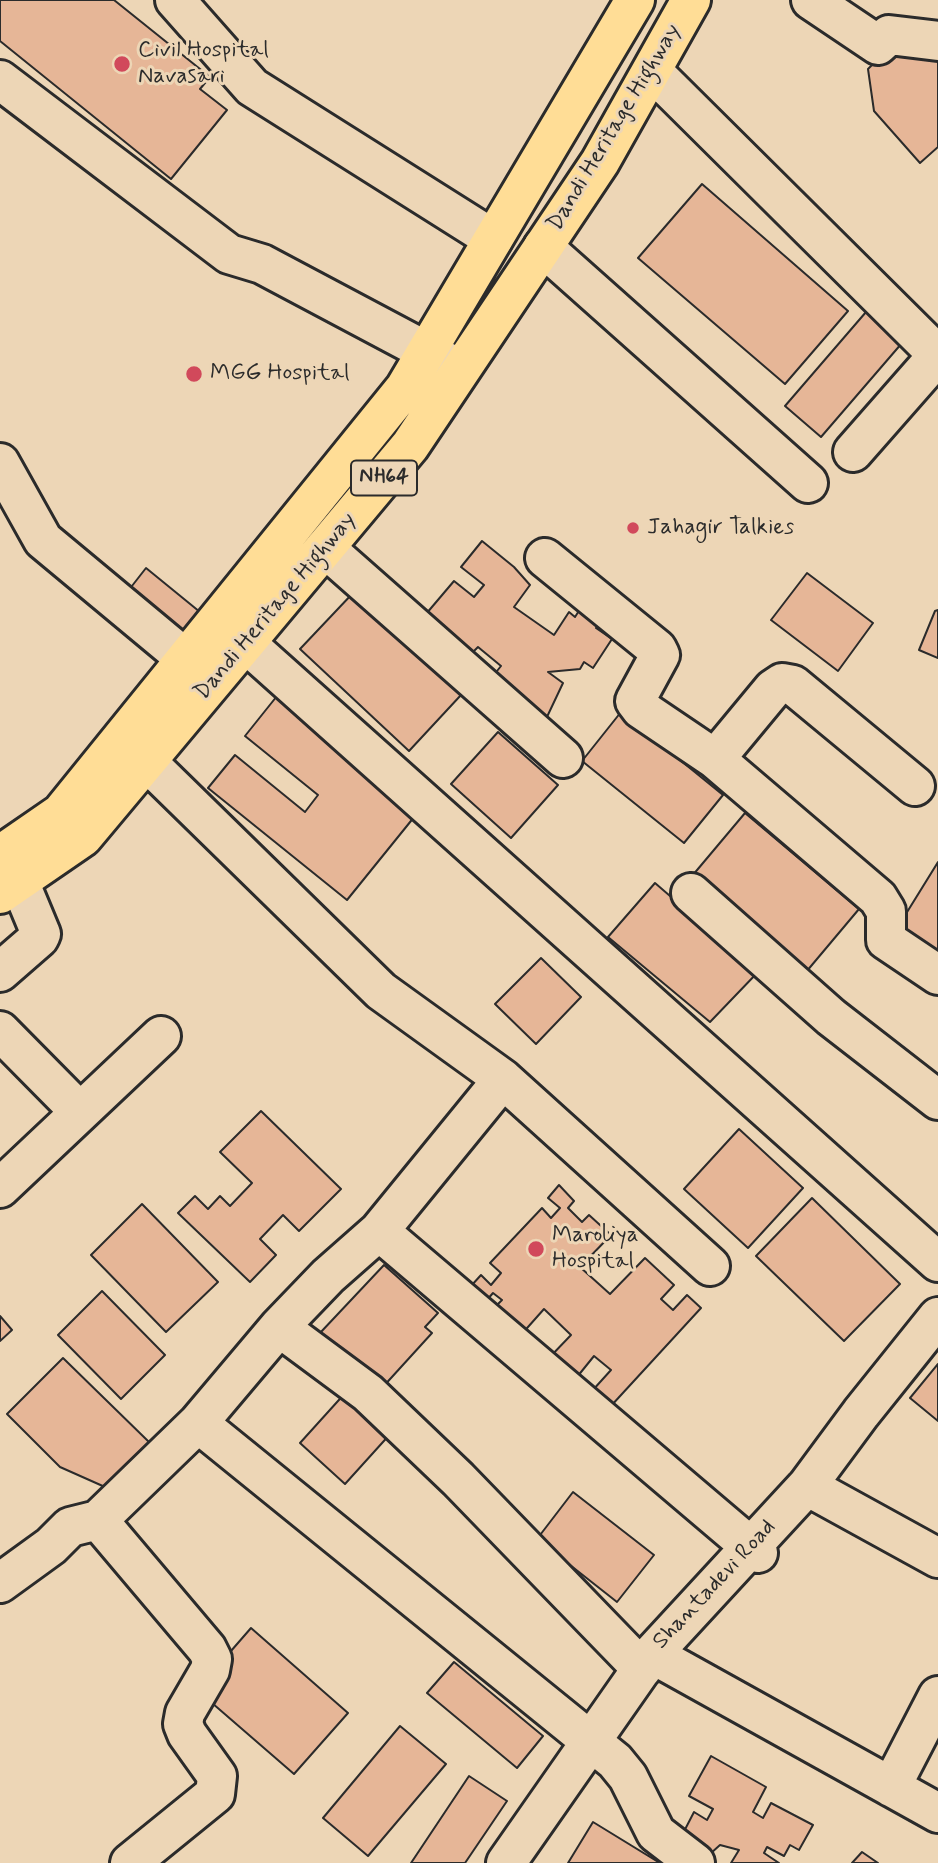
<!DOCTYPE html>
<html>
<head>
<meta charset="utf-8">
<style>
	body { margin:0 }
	canvas { display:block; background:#edd6b6 }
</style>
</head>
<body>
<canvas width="938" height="1863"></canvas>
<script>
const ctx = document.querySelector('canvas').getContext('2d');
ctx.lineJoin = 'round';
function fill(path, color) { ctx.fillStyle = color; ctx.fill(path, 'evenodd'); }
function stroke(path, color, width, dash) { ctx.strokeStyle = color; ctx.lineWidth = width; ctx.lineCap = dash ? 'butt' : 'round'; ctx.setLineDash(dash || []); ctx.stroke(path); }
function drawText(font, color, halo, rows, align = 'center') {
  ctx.font = font + ' Mynerve,sans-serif'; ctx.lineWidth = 6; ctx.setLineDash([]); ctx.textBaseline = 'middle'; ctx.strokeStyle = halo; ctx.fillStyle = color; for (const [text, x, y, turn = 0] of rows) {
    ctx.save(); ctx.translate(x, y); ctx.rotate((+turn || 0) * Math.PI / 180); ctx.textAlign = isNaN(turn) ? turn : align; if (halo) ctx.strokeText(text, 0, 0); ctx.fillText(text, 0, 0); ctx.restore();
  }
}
const building = new Path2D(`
	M 0,0 L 114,0 L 210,77 L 200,89 L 227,110 L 171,179 L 0,41 Z
	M 896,41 L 938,55 L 938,147 L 920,163 L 874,111 L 868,69 Z
	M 702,184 L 848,311 L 785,384 L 638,258 Z
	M 866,312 L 902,343 L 821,437 L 785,406 Z
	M 482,541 L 514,567 L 530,585 L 514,607 L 554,635 L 569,612 L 575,617 L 582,606 L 602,620 L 596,628 L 612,639 L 593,668 L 584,662 L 580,669 L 548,672 L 563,683 L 546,719 L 493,676 L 501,666 L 478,647 L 473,652 L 426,614 L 454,581 L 474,597 L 484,585 L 461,567 Z
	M 146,568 L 211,621 L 186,652 L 121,600 Z
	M 807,573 L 873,623 L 838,671 L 771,620 Z
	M 353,593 L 461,695 L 409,751 L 300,649 Z
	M 938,610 L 938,658 L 919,650 L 935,611 Z
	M 277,696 L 419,811 L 347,900 L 208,788 L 235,755 L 305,812 L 318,795 L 245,736 Z
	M 621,712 L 723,795 L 684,843 L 582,761 Z
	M 498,732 L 558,785 L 511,838 L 451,784 Z
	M 745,813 L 859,909 L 801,978 L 687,882 Z
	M 938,862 L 938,965 L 891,938 Z
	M 655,883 L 758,972 L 710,1022 L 608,937 Z
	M 541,958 L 581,997 L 536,1044 L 495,1004 Z
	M 261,1111 L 341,1189 L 299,1231 L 283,1215 L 260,1239 L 276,1255 L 250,1282 L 178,1213 L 195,1196 L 208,1209 L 220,1196 L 230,1206 L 252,1183 L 220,1152 Z
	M 739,1129 L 803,1188 L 748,1248 L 684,1189 Z
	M 559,1185 L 574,1201 L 568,1208 L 582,1222 L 589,1215 L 611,1235 L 580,1267 L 610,1294 L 645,1258 L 674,1285 L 661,1299 L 673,1310 L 687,1295 L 701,1308 L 610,1407 L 592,1391 L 611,1370 L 594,1356 L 573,1382 L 548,1359 L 571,1335 L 544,1309 L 520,1336 L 492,1310 L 502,1300 L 493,1293 L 486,1301 L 471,1286 L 481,1275 L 491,1285 L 501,1273 L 490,1263 L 542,1208 L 551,1218 L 560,1208 L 548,1198 Z
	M 812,1198 L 900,1284 L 844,1341 L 756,1256 Z
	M 142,1204 L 218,1282 L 166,1332 L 91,1255 Z
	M 384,1265 L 438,1313 L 425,1327 L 432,1333 L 381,1389 L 320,1333 Z
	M 102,1291 L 165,1355 L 121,1399 L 58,1335 Z
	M 0,1316 L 12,1330 L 0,1341 Z
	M 63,1358 L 149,1442 L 105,1487 L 60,1467 L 7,1414 Z
	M 938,1364 L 938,1421 L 910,1398 Z
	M 347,1391 L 392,1432 L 345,1484 L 300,1443 Z
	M 573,1492 L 654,1555 L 617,1602 L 537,1539 Z
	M 251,1628 L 348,1713 L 294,1774 L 197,1690 Z
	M 454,1662 L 543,1736 L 517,1768 L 427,1693 Z
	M 400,1726 L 446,1764 L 368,1856 L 323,1818 Z
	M 711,1756 L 766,1787 L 753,1812 L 763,1818 L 771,1803 L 813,1825 L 799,1850 L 790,1845 L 784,1856 L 767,1847 L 764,1853 L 779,1863 L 731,1863 L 739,1850 L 720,1845 L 710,1854 L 677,1845 L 694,1812 L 707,1820 L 713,1809 L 689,1796 Z
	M 469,1776 L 507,1801 L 465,1863 L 411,1863 Z
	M 593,1822 L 660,1863 L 568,1863 Z
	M 862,1852 L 878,1863 L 852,1863 Z`);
fill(building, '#e6b697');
stroke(building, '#2b2b2b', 2);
const minor = new Path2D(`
	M 175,0 L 252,87 L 493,239
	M 811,0 L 878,45 L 889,35 L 938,41
	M 652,71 L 929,346 L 933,354 L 932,362 L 853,452
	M 0,80 L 229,254 L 262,264 L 456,367
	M 543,247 L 808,483
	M 0,463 L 43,540 L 186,659
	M 325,548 L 563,758
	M 545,558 L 657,649 L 660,655 L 635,701 L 641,709 L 715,759 L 878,898 L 886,911 L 886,940 L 938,975
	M 222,622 L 938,1262
	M 715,759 L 773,689 L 782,683 L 793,685 L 915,786
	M 147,762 L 381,991 L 503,1079 L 710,1266
	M 691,893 L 831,1017 L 938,1100
	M 0,972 L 39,938 L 41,934 L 19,881
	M 0,1031 L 80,1112
	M 0,1188 L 161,1036
	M 379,1231 L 758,1553
	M 279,1327 L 368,1393 L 458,1479 L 642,1669
	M 198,1423 L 615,1761 L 628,1777 L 656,1833 L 695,1863
	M 807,1486 L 938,1558
	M 98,1520 L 207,1649 L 212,1659 L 210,1670 L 185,1713 L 183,1724 L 187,1734 L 217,1776 L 215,1794 L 130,1863
	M 0,1583 L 51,1546 L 70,1527 L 98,1520 L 198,1423 L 279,1327 L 328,1276 L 379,1231 L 503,1079
	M 652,1654 L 938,1813
	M 891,1787 L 938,1696
	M 506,1863 L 652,1654 L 807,1486 L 861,1413 L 938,1317`);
const highway = new Path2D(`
	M 0,855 L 61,813 L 405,388 L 635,0
	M 0,894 L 83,837 L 410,446 L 600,162 L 691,0`);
stroke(minor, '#2b2b2b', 44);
stroke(highway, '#2b2b2b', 44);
stroke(minor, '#edd6b6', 38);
stroke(highway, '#ffdd96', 38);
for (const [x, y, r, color] of [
	[122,64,9,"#d1495b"],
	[194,374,9,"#d1495b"],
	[633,528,7,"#d1495b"],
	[536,1249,9,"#d1495b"]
]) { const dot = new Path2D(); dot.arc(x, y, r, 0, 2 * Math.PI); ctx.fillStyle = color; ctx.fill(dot); stroke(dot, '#edd6b6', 2.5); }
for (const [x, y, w] of [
	[384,478,66]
]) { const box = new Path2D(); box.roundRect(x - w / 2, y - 17.5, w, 35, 5); ctx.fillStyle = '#edd6b6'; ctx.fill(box); stroke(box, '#2b2b2b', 2); }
drawText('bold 21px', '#2b2b2b', null, [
	["NH64",384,478]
]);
drawText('23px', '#2b2b2b', '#edd6b6', [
	["Civil Hospital",138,51],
	["Navasari",138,77],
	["MGG Hospital",210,374],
	["Jahagir Talkies",647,528],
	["Maroliya",552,1236],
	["Hospital",552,1262]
], 'left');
drawText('23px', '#2b2b2b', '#edd6b6', [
	["Dandi Heritage Highway",615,128,-59],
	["Dandi Heritage Highway",276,607,-50],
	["Shantadevi Road",715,1585,-47]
]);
</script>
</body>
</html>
